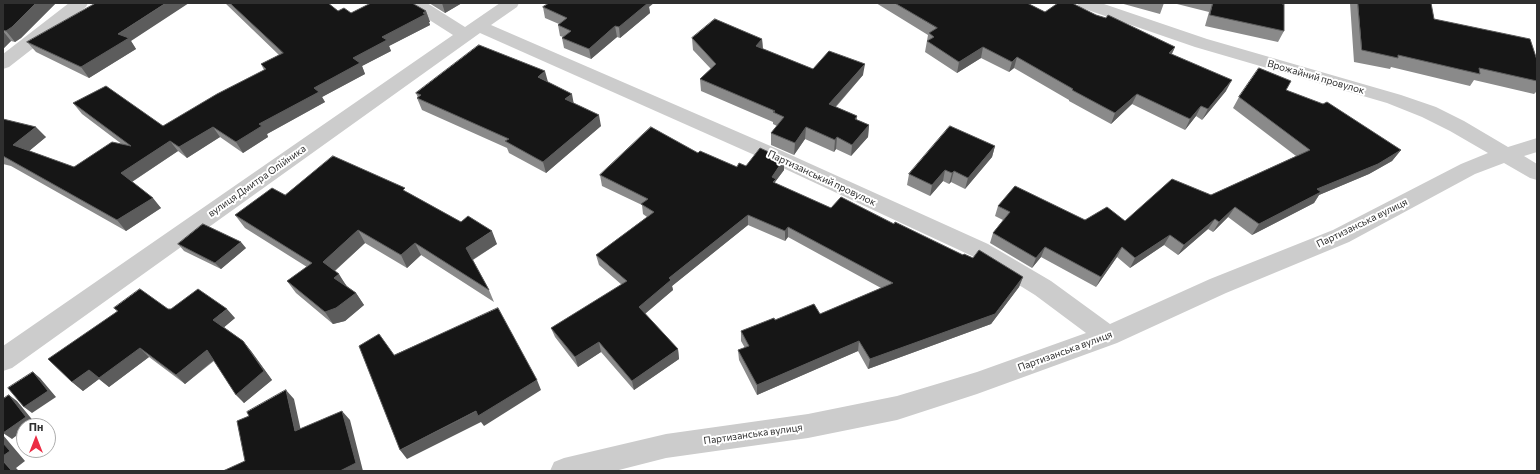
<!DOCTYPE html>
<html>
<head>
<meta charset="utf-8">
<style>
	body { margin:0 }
	#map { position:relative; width:1540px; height:474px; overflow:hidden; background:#fff; font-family:Commissioner,sans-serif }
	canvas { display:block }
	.frame { position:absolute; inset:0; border:4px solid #2f2f2f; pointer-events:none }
	.north { position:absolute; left:16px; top:418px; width:40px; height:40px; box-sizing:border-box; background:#fff; border:1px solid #acacac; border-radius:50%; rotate:0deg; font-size:11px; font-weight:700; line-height:16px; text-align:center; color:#2f2f2f }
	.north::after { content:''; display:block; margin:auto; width:14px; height:18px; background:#ec2c44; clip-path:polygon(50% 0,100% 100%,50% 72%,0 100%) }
</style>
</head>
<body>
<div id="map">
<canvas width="1540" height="474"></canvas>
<div class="frame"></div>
<div class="north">Пн</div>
</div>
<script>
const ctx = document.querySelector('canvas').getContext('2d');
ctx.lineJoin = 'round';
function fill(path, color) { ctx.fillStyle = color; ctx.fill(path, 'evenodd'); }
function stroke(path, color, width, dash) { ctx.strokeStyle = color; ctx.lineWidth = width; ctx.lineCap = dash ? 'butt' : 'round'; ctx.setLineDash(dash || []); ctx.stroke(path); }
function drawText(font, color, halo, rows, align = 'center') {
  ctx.font = font + ' Commissioner,sans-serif'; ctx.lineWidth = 4; ctx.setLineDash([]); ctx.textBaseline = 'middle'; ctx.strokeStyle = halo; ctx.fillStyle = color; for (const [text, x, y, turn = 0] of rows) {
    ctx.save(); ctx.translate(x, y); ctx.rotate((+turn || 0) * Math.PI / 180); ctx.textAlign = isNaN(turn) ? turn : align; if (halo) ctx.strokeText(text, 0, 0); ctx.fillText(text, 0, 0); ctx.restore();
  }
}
fill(new Path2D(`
	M 69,3 L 88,3 L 86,7 L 9,67 L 3,69 L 3,54 Z
	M 407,3 L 427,3 L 465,27 L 500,3 L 519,3 L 517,7 L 491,25 L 782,151 L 988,244 L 1051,281 L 1110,324 L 1210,279 L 1333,230 L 1461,164 L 1488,153 L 1450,131 L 1422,117 L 1387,103 L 1195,47 L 1079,7 L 1077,3 L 1101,3 L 1207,39 L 1401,95 L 1436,107 L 1464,121 L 1508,147 L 1537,138 L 1537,152 L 1524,156 L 1537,164 L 1537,180 L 1530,178 L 1504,163 L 1475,174 L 1349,242 L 1226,293 L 1117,343 L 977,394 L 897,420 L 808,438 L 666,458 L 615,471 L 550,471 L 554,462 L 564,458 L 666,434 L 808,414 L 897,396 L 977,372 L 1086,333 L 1035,295 L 972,256 L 768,161 L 480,33 L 12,368 L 3,371 L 3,346 L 453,35 L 409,7 Z`), '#ccc');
fill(new Path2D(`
	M 3,3 L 56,3 L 21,38 L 15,42 L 11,41 L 3,49 Z
	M 225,3 L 328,3 L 338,11 L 351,13 L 426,11 L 430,22 L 429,22 L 430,25 L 389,46 L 391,51 L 362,66 L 365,74 L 322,97 L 325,102 L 267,134 L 268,137 L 243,153 L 220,137 L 187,158 L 178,151 L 132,182 L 161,208 L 126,231 L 11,166 L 3,164 L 3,119 L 46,137 L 29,151 L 74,167 L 123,145 L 82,114 L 73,103 L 163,126 L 264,70 L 261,64 L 279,55 Z
	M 429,3 L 462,3 L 445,13 Z
	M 876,3 L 1027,3 L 1045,12 L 1096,15 L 1175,47 L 1172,54 L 1226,91 L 1202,120 L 1196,116 L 1185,130 L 1132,104 L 1111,124 L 1069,101 L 1069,100 L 1014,68 L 1009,72 L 981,58 L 957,73 L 925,52 L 928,35 Z
	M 1120,3 L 1164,3 L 1160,14 Z
	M 1173,3 L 1282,3 L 1284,31 L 1278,42 L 1205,26 L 1209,12 Z
	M 1350,3 L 1431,3 L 1434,19 L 1537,60 L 1537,91 L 1534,94 L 1474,80 L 1470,86 L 1391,67 L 1390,69 L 1354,62 Z
	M 543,7 L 649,7 L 650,13 L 620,38 L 617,37 L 591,59 L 564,48 L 562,38 L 563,37 L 560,36 L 558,25 L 559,24 L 545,18 Z
	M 692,38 L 762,39 L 763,49 L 813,69 L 863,75 L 836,107 L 857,116 L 857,120 L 869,125 L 868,137 L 851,156 L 836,149 L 834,152 L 805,139 L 794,155 L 771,145 L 771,133 L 777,126 L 773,124 L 773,122 L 701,91 L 700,79 L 711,69 L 693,50 Z
	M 131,41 L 136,49 L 89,78 L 36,52 L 27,42 Z
	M 548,82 L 601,126 L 546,173 L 509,153 L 507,148 L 422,110 L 417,98 L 418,98 L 416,93 Z
	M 1286,90 L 1401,150 L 1392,161 L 1369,174 L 1319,195 L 1314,203 L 1252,235 L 1228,217 L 1213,232 L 1208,229 L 1178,255 L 1164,245 L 1130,268 L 1117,257 L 1096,287 L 1041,257 L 1032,268 L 990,243 L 993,233 L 1003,220 L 995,216 L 998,206 L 1085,220 L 1125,221 L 1211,195 L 1296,156 L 1233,108 L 1239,97 Z
	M 995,146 L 992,157 L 965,189 L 951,182 L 949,184 L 943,181 L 930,196 L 907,185 L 909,174 Z
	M 698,153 L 737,167 L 746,166 L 784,170 L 775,182 L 775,184 L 831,208 L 894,224 L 963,255 L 1023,277 L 1019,287 L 991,324 L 868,369 L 858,351 L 757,395 L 739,360 L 738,350 L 745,348 L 741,341 L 741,331 L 775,320 L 820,314 L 881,288 L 788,237 L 785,241 L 748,225 L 672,286 L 673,290 L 645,314 L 678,349 L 679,359 L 634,390 L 601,352 L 578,367 L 555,337 L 551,328 L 622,285 L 599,265 L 596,255 L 647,217 L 643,214 L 642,205 L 602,186 L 600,175 Z
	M 407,192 L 461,222 L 497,244 L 473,260 L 489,290 L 494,302 L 421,255 L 407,268 L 365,243 L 335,271 L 347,286 L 356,293 L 364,305 L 345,321 L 333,324 L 296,293 L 287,281 L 307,267 L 245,228 L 235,215 L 285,195 Z
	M 178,244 L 246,248 L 221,269 L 184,251 Z
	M 114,308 L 168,309 L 235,318 L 224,327 L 243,341 L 251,351 L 272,380 L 244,403 L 214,361 L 185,384 L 149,357 L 109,387 L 99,379 L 83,391 L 72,382 L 117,311 Z`), '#8a8a8a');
fill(new Path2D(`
	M 36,3 L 56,3 L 21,38 L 15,42 L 6,31 Z
	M 166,3 L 189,3 L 131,41 L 136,49 L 89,78 L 81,67 L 118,34 Z
	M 442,3 L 462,3 L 445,13 Z
	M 643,3 L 654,3 L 649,7 L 650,13 L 620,38 L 619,27 Z
	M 426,11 L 430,22 L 429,22 L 430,25 L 389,46 L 391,51 L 362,66 L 365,74 L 322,97 L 325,102 L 267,134 L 268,137 L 243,153 L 236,142 L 259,124 L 314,88 L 353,58 L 382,37 Z
	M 615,26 L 617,37 L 591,59 L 589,49 Z
	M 3,31 L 11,41 L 3,49 Z
	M 762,39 L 763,51 L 756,46 Z
	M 983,47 L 981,58 L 957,73 L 959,62 Z
	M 1175,47 L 1170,57 L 1169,53 Z
	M 1017,57 L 1014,68 L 1009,72 L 1012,62 Z
	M 865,64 L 863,75 L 828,115 L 829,104 Z
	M 545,71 L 548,82 L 538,77 Z
	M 1232,80 L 1226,91 L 1202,120 L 1208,109 Z
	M 572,94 L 574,105 L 565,99 Z
	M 1137,94 L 1132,104 L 1111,124 L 1115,113 Z
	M 1201,106 L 1196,116 L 1185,130 L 1190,119 Z
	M 599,115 L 601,126 L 546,173 L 543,162 Z
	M 869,125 L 868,137 L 851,156 L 852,145 Z
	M 36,127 L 46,137 L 23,156 L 13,145 Z
	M 213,127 L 220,137 L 187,158 L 179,147 Z
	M 806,127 L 805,139 L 794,155 L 795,143 Z
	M 837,137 L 836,149 L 834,152 L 835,140 Z
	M 170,141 L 178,151 L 130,183 L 121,173 Z
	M 995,146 L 992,157 L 965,189 L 968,178 Z
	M 1401,150 L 1392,161 L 1369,174 L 1319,195 L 1314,203 L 1252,235 L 1259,224 L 1317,189 Z
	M 784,159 L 784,170 L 775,182 L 775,189 L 772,188 L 772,177 Z
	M 945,170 L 943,181 L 930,196 L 932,185 Z
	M 954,171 L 951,182 L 949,184 L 952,173 Z
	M 153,198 L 161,208 L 126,231 L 117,220 Z
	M 1235,207 L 1228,217 L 1213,232 L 1219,222 Z
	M 748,215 L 748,225 L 672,286 L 673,290 L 641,317 L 639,307 L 669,278 Z
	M 1215,219 L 1208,229 L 1178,255 L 1184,245 Z
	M 788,227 L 788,237 L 785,241 L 785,231 Z
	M 358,230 L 365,243 L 331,274 L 323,262 Z
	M 492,231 L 497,244 L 472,260 L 466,248 Z
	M 1170,235 L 1164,245 L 1130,268 L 1135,258 Z
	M 241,242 L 246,248 L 221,269 L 215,263 Z
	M 415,243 L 421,255 L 407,268 L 401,255 Z
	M 1045,247 L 1041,257 L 1032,268 L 1036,258 Z
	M 1122,247 L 1117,257 L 1096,287 L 1101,277 Z
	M 339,274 L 347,287 L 334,278 Z
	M 1023,277 L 1019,287 L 991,324 L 868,369 L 870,359 Z
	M 356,293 L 364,305 L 345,321 L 333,324 L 325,312 Z
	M 227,309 L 235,318 L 222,329 L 213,320 Z
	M 243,341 L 251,351 L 272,380 L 244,403 L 236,395 Z
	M 859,341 L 858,351 L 757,395 L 757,385 Z
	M 599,342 L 601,352 L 578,367 L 575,357 Z
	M 140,348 L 149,357 L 109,387 L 99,379 L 83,391 L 72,382 L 89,370 Z
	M 678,349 L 679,359 L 634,390 L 632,381 Z
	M 207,350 L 215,359 L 185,384 L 176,375 Z
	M 33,372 L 40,378 L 56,397 L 32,413 L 24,407 Z
	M 537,380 L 541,390 L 484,426 L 481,422 L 407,459 L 400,450 Z
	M 286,390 L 294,399 L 303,440 L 295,431 Z
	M 9,395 L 17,401 L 35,423 L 30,426 L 24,426 L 24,430 L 12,439 L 3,433 Z
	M 342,411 L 350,420 L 363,471 L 340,471 Z
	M 3,435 L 25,461 L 16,468 L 19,471 L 12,471 L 3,461 Z`), '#5c5c5c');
const building = new Path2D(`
	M 3,3 L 36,3 L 12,27 L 6,31 L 3,30 Z
	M 96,3 L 166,3 L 118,34 L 129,38 L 81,67 L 27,42 Z
	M 230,3 L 328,3 L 338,11 L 344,8 L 351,13 L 371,3 L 412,3 L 426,11 L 423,13 L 426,14 L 382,37 L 387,40 L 353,58 L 360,63 L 314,88 L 319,92 L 259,124 L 262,126 L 236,142 L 213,127 L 179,147 L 170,141 L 121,173 L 153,198 L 117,220 L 3,156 L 3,119 L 36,127 L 13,145 L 74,167 L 112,142 L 131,146 L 73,103 L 106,86 L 163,126 L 217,94 L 266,69 L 261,64 L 283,53 Z
	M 549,3 L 648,3 L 619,27 L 615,26 L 589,49 L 562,38 L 571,31 L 558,25 L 567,18 L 543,7 Z
	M 895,3 L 1027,3 L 1045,12 L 1058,3 L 1072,3 L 1096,15 L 1106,18 L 1108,15 L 1175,47 L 1169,53 L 1232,80 L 1208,109 L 1201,106 L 1190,119 L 1137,94 L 1115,113 L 1072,90 L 1073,89 L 1017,57 L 1012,62 L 983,47 L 959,62 L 927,41 L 934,37 L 929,33 L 937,28 Z
	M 1213,3 L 1282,3 L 1282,4 L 1284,4 L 1284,31 L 1210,15 Z
	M 1358,3 L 1431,3 L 1434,19 L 1530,39 L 1537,60 L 1537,81 L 1479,68 L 1480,74 L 1398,55 L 1398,58 L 1362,50 Z
	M 715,19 L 762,39 L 756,46 L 813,69 L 829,51 L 865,64 L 829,104 L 857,116 L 855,119 L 869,125 L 852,145 L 837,137 L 835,140 L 806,127 L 795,143 L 771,133 L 784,117 L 773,112 L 775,111 L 700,79 L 716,64 L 692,38 Z
	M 479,45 L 545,71 L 538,77 L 572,94 L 565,99 L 599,115 L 543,162 L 505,141 L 509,139 L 417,98 L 421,95 L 416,93 Z
	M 1259,68 L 1291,81 L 1286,90 L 1323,104 L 1327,102 L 1401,150 L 1378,164 L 1317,189 L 1321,192 L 1259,224 L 1235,207 L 1219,222 L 1215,219 L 1184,245 L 1170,235 L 1135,258 L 1122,247 L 1101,277 L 1045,247 L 1036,258 L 993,233 L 1010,212 L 998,206 L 1015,186 L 1085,220 L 1107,207 L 1125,221 L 1172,179 L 1211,195 L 1310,150 L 1239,97 Z
	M 950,126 L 995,146 L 968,178 L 954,171 L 952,173 L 945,170 L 932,185 L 909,174 Z
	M 651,127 L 698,153 L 700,151 L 737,167 L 739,163 L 746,166 L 760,148 L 784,159 L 772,177 L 776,179 L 773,182 L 831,208 L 841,197 L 894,224 L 895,222 L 963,255 L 964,254 L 973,258 L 979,250 L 1023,277 L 995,314 L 870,359 L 859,341 L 757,385 L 738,350 L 749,346 L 741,331 L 774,318 L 775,320 L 814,304 L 820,314 L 893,283 L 788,227 L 785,231 L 748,215 L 669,278 L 671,280 L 639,307 L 678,349 L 632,381 L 599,342 L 575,357 L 551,328 L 627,281 L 596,255 L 654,212 L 641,204 L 648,199 L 600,175 Z
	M 333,156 L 405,188 L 403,190 L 461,222 L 468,216 L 492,231 L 466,248 L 489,290 L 415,243 L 401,255 L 358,230 L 323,262 L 339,274 L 334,278 L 356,293 L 336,308 L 325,312 L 287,281 L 312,263 L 235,215 L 272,188 L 285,195 Z
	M 203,224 L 241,242 L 215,263 L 178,244 Z
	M 140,289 L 168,309 L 171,309 L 198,289 L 227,309 L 213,320 L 243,341 L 264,371 L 236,395 L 207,350 L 176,375 L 140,348 L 99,378 L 89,370 L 72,382 L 48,359 L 118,311 L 114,308 Z
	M 498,308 L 537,380 L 478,416 L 476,411 L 400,450 L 359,346 L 379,334 L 394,355 Z
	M 33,372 L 48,391 L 24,407 L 8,388 Z
	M 286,390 L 295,431 L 342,411 L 356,463 L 340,471 L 223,471 L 245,461 L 237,421 L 249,416 L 247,412 Z
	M 9,395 L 26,417 L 3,433 L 3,399 Z
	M 3,443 L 10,451 L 3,456 Z
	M 3,461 L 12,471 L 3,471 Z`);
fill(building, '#161616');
stroke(building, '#5c5c5c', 1);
drawText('10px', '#2f2f2f', '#fff', [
	["Врожайний провулок",1316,77,16],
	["Партизанський провулок",822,178,25],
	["вулиця Дмитра Олійника",257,181,-35],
	["Партизанська вулиця",1362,223,-26],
	["Партизанська вулиця",1065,351,-20],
	["Партизанська вулиця",753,434,-8]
]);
</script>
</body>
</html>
